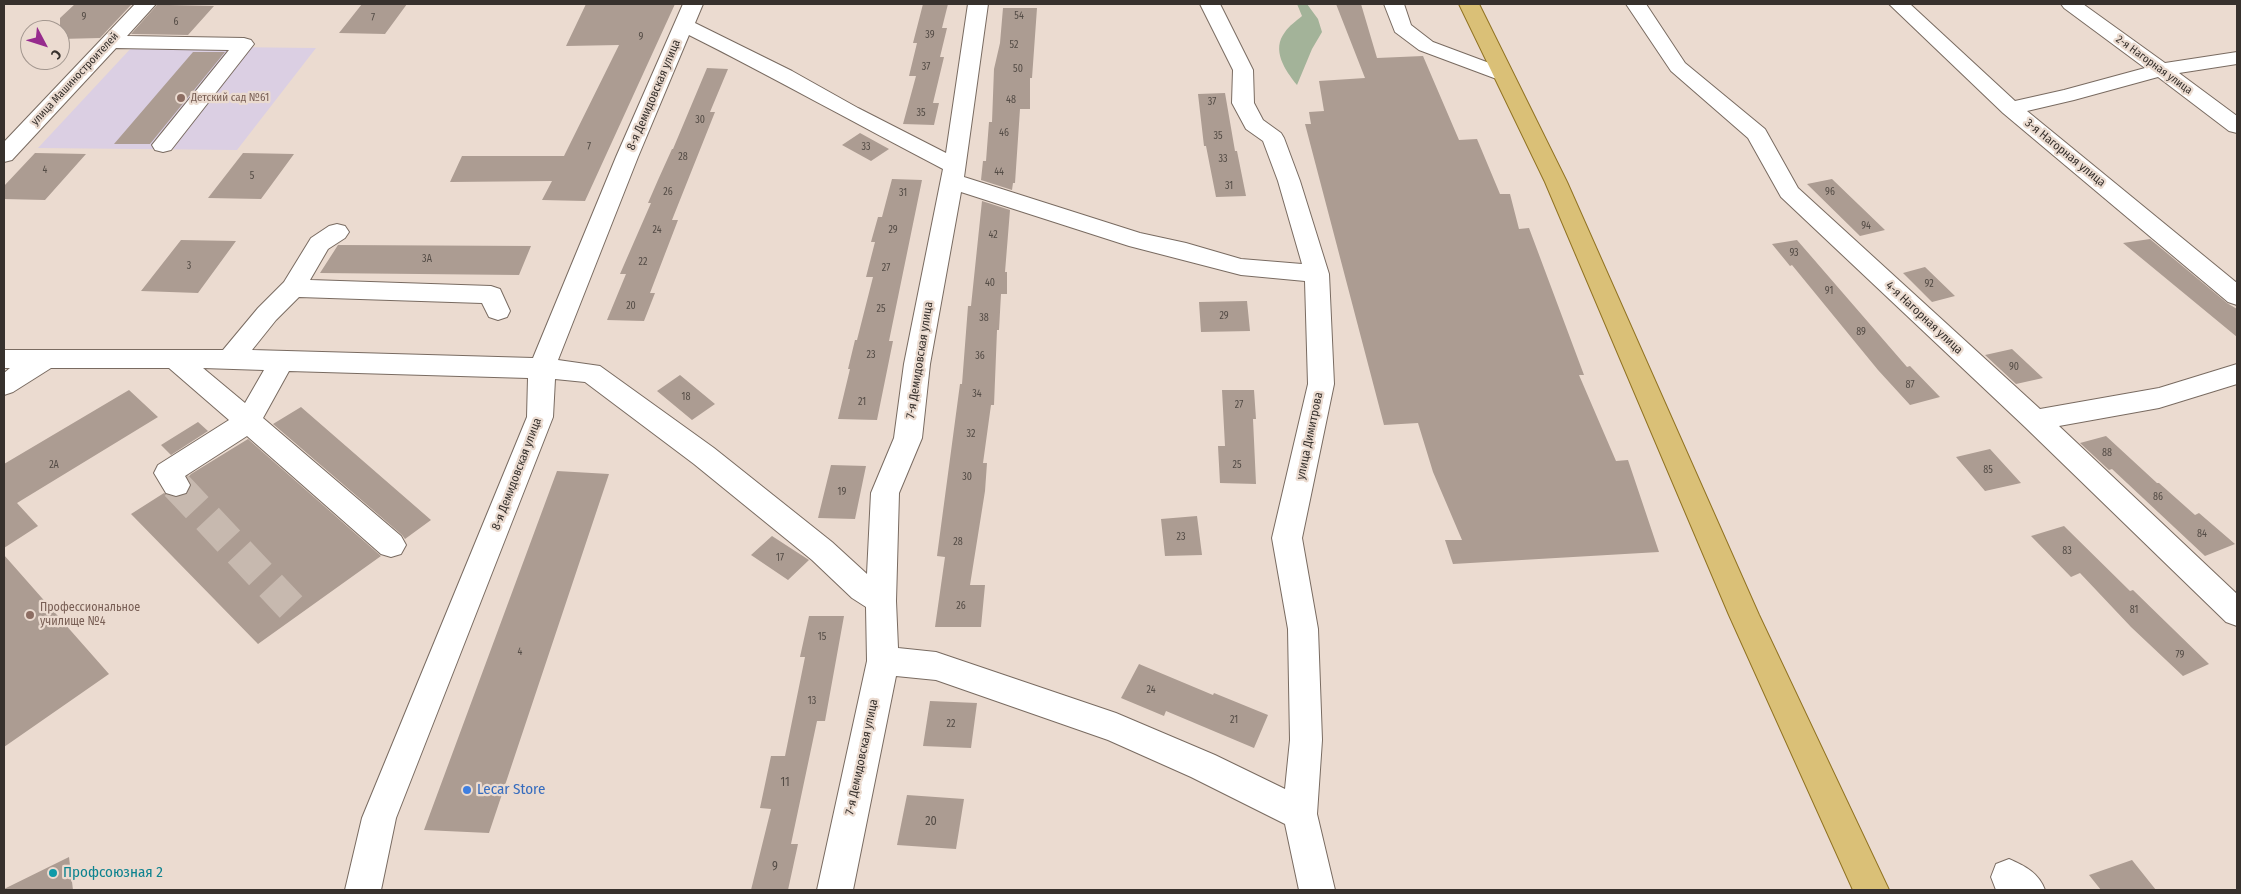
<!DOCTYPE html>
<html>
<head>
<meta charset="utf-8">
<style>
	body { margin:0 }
	#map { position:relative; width:2241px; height:894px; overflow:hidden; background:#ebdbd0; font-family:"Fira Sans Condensed",sans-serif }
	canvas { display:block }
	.frame { position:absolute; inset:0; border:5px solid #37312d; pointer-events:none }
	.north { position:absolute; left:20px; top:20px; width:50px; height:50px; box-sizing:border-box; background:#ebdbd0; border:1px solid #a3978f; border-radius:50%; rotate:130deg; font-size:14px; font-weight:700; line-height:20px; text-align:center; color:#37312d }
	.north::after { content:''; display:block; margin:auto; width:18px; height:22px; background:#962b8d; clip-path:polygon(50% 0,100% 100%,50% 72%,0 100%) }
</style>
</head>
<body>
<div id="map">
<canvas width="2241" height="894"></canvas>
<div class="frame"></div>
<div class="north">С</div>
</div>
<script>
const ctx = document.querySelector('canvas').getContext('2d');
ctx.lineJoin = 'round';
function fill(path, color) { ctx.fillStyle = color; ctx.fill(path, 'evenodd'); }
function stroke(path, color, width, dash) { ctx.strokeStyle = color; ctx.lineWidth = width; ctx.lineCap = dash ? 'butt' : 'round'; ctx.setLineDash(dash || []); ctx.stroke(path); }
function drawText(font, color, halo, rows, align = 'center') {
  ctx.font = font + ' "Fira Sans Condensed",sans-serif'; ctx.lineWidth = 4.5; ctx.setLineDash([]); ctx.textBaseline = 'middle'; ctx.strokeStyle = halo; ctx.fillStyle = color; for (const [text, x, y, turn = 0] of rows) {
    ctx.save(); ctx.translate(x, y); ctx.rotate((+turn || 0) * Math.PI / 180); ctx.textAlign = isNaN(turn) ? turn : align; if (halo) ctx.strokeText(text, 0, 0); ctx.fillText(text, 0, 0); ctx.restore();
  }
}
fill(new Path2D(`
	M 133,46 L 316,48 L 237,150 L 38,148 Z`), '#dbcfe3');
fill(new Path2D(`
	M 1297,4 L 1307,4 L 1318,19 L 1322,32 L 1312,49 L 1297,85 C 1285,70 1271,50 1285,32 C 1289,26 1296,21 1302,16 Z`), '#a3b399');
fill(new Path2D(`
	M 75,4 L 131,5 L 100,38 L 60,39 L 60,18 Z
	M 362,4 L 407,4 L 385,34 L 339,33 Z
	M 586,4 L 675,4 L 585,201 L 542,200 L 552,181 L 450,182 L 462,156 L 564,156 L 619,45 L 566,46 Z
	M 923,4 L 948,4 L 942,28 L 947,28 L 940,57 L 944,57 L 933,103 L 939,103 L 934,125 L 903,124 L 916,76 L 909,76 L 917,43 L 913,43 Z
	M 1336,4 L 1361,4 L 1377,58 L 1423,56 L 1459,140 L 1477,139 L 1500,194 L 1510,194 L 1519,229 L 1529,228 L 1584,375 L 1579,375 L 1616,461 L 1628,460 L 1659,552 L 1453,564 L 1445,540 L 1462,540 L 1433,472 L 1418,423 L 1384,425 L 1305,124 L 1311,124 L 1309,112 L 1324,111 L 1319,81 L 1365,78 Z
	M 157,5 L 169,5 L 214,6 L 188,35 L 131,34 Z
	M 1003,8 L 1037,8 L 1032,78 L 1030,78 L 1030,109 L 1020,109 L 1015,183 L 1013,183 L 1012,190 L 981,180 L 983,161 L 986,161 L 989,122 L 992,122 L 994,69 L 1000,43 Z
	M 193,52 L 225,52 L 150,144 L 114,144 Z
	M 707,68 L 728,69 L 710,112 L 715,112 L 672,220 L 678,220 L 650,293 L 655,293 L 644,321 L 607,320 L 626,274 L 620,274 L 651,203 L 648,203 L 658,180 L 672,149 L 673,149 Z
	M 1225,93 L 1235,151 L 1237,151 L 1246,196 L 1216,197 L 1206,146 L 1204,146 L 1198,94 Z
	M 860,133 L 889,149 L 871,161 L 842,145 Z
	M 35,153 L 86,154 L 45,200 L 4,199 L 4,186 Z
	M 243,153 L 294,154 L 261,199 L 208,198 Z
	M 892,179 L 922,180 L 889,341 L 893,341 L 877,420 L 838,419 L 850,369 L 848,369 L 855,340 L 857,340 L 873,277 L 866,277 L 875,242 L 871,242 L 878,217 L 882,217 Z
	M 1832,179 L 1885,230 L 1860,236 L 1807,184 Z
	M 982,201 L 1010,210 L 1005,272 L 1007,272 L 1007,294 L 1001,294 L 999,330 L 997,330 L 994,405 L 991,405 L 983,463 L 987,463 L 985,491 L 970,585 L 985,585 L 981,627 L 935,627 L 945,557 L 937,556 L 960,384 L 962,384 L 968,306 L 971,306 Z
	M 2150,239 L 2227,303 L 2237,309 L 2237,337 L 2123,243 Z
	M 181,240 L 236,241 L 198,293 L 141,291 Z
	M 1797,240 L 1907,367 L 1910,366 L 1940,397 L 1910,405 L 1878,370 L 1792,265 L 1790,266 L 1772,244 Z
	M 338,245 L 531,246 L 519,275 L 320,273 Z
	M 1925,267 L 1955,296 L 1932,302 L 1903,273 Z
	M 1247,301 L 1250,331 L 1201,332 L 1199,302 Z
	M 2012,349 L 2043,378 L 2016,384 L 1985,355 Z
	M 680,375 L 715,404 L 692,420 L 657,391 Z
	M 129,390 L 158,417 L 17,503 L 38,526 L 4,548 L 4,464 Z
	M 1222,390 L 1254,390 L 1256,419 L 1253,419 L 1256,484 L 1220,483 L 1218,446 L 1225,446 Z
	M 301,407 L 431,520 L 405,539 L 402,535 L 273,424 Z
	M 198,422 L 208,431 L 171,455 L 161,445 Z
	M 2106,436 L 2157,483 L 2159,483 L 2195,515 L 2199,513 L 2235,544 L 2205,556 L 2112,469 L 2109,470 L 2080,443 Z
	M 248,439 L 381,556 L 258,644 L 131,514 L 164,493 L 175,498 L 187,495 L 192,486 L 188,477 L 191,474 Z
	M 1990,449 L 2021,483 L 1985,491 L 1956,457 Z
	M 831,465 L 866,466 L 855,519 L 818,518 Z
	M 557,471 L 609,474 L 489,833 L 424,830 Z
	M 1197,516 L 1202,555 L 1165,556 L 1161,519 Z
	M 2064,526 L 2130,591 L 2133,590 L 2209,664 L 2183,676 L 2131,627 L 2080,573 L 2071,577 L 2031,536 Z
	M 772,536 L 809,560 L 788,580 L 751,555 Z
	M 4,555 L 109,674 L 4,747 Z
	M 809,616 L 844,616 L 825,721 L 817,721 L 791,844 L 798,844 L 788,890 L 751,890 L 771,809 L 760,808 L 771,756 L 785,756 L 805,657 L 800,657 Z
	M 1139,664 L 1213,695 L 1214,693 L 1268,715 L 1254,748 L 1166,711 L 1164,716 L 1121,698 Z
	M 930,701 L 977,703 L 971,748 L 923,746 Z
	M 907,795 L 964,799 L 956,849 L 897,845 Z
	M 69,857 L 73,890 L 4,890 L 4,889 Z
	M 2132,860 L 2156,890 L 2101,890 L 2089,875 Z`), '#ac9c92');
stroke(new Path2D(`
	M 176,485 L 291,607`), '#c7b9af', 31, [31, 15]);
const minor = new Path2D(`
	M 135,4 L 156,4 L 127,36 L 244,38 L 251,40 L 254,44 L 171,150 L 163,152 L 155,150 L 152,145 L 229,50 L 116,48 L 12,160 L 4,162 L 4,142 Z
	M 683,4 L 703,4 L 695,23 L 792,71 L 858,108 L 946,153 L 968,4 L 988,4 L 964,177 L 1140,233 L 1186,243 L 1241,259 L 1302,264 L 1278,181 L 1263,141 L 1246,129 L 1232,103 L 1233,70 L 1200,4 L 1220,4 L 1253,70 L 1254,103 L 1263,120 L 1281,133 L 1284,138 L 1300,181 L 1329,274 L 1334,384 L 1302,538 L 1318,629 L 1322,740 L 1317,814 L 1335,890 L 1299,890 L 1285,824 L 1191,777 L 1108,740 L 936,680 L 896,676 L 853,890 L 817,890 L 867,661 L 866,607 L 852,598 L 812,560 L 694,464 L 585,382 L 555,379 L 553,417 L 396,818 L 381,890 L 345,890 L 362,818 L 527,417 L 528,378 L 289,371 L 263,418 L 401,536 L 406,545 L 401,554 L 391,557 L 381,554 L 247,436 L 185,476 L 190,485 L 186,493 L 176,496 L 166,493 L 154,473 L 158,465 L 229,420 L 169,368 L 51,368 L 13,392 L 4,395 L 4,373 L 10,368 L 4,368 L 4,350 L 223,350 L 258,308 L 284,282 L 311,238 L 329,226 L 337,224 L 345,226 L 349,232 L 345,238 L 328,249 L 310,280 L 491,286 L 500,289 L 510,311 L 507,317 L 498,320 L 489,317 L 482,303 L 299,297 L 276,320 L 252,350 L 533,358 L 616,157 ZM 689,35 C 775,78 858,125 943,169 L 904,364 L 894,438 L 871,493 L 867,574 L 832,542 L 714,448 L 600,366 L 558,360 L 638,157 ZM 961,192 L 1129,246 L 1241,275 L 1305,281 L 1308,384 L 1272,538 L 1288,629 L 1290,740 L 1285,789 L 1215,755 L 1116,713 L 936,652 L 898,648 L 896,601 L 899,493 L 922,438 L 930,364 ZM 203,368 L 264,370 L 245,403 Z
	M 1384,4 L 1404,4 L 1411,25 L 1433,42 L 1508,70 L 1511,74 L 1508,78 L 1501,80 L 1494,78 L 1419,50 L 1395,32 Z
	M 1626,4 L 1646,4 L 1685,63 L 1765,129 L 1798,188 L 2040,409 L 2159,388 L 2237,364 L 2237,384 L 2159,408 L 2059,426 L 2237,594 L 2237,626 L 2226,622 L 2025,427 L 1781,197 L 1748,138 L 1671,71 Z
	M 1889,4 L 1910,4 L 2015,101 L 2064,90 L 2145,68 L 2064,8 L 2061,4 L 2083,4 L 2165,63 L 2237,52 L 2237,64 L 2179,73 L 2237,116 L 2237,133 L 2229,131 L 2158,77 L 2074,100 L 2027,111 L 2237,283 L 2237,305 L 2228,302 L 2003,113 Z
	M 2009,859 C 2025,866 2039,873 2045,890 L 1996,890 L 1991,877 L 1996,864 Z`);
const major = new Path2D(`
	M 1459,4 L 1479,4 L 1567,182 L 1759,615 L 1889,890 L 1853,890 L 1729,615 L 1545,182 Z`);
stroke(minor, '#796b61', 2);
stroke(major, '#917322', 2);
fill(minor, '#fff');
fill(major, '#dac077');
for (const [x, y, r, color] of [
	[181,98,5,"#8d6e63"],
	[30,615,5,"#8d6e63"],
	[467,790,5,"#3f7fe0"],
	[53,873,5,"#0f9aa8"]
]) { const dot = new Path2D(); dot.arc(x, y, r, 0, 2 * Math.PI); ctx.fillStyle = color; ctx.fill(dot); stroke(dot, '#ebdbd0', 2); }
drawText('10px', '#544c46', null, [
	["54",1019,16],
	["9",84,17],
	["7",373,18],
	["6",176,22],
	["39",930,35],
	["9",641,37],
	["52",1014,45],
	["37",926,67],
	["50",1018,69],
	["48",1011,100],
	["37",1212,102],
	["35",921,113],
	["30",700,120],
	["46",1004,133],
	["35",1218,136],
	["7",589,147],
	["33",866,147],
	["28",683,157],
	["33",1223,159],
	["4",45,170],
	["44",999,172],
	["5",252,176],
	["31",1229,186],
	["26",668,192],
	["96",1830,192],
	["31",903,193],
	["94",1866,226],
	["24",657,230],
	["29",893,230],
	["42",993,235],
	["93",1794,253],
	["3А",427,259],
	["22",643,262],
	["3",189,266],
	["27",886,268],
	["40",990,283],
	["92",1929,284],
	["91",1829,291],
	["20",631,306],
	["25",881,309],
	["29",1224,316],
	["38",984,318],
	["89",1861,332],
	["23",871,355],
	["36",980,356],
	["90",2014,367],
	["87",1910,385],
	["34",977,394],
	["18",686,397],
	["21",862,402],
	["27",1239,405],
	["32",971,434],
	["88",2107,453],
	["2А",54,465],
	["25",1237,465],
	["85",1988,470],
	["30",967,477],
	["19",842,492],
	["86",2158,497],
	["84",2202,534],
	["23",1181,537],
	["28",958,542],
	["83",2067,551],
	["17",780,558],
	["26",961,606],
	["81",2134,610],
	["15",822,637],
	["4",520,652],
	["79",2180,655],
	["24",1151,690],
	["13",812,701],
	["21",1234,720],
	["22",951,724]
]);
drawText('11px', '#37312d', '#ebdbd0', [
	["2-я Нагорная улица",2154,65,36],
	["улица Машиностроителей",75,79,-47]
]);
drawText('11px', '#785e54', '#ebdbd0', [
	["Детский сад №61",191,98]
], 'left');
drawText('12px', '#37312d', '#ebdbd0', [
	["8-я Демидовская улица",654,95,-67],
	["3-я Нагорная улица",2065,153,39],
	["4-я Нагорная улица",1924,318,43],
	["7-я Демидовская улица",920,360,-81],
	["улица Димитрова",1310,436,-78],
	["8-я Демидовская улица",517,474,-69],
	["7-я Демидовская улица",862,757,-78]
]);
drawText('12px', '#785e54', '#ebdbd0', [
	["Профессиональное",40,608],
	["училище №4",40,622]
], 'left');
drawText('12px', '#544c46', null, [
	["11",785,783],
	["20",931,822],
	["9",775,867]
]);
drawText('15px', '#366cbe', '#ebdbd0', [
	["Lecar Store",477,790]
], 'left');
drawText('15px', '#0d838f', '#ebdbd0', [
	["Профсоюзная 2",63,873]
], 'left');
</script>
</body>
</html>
